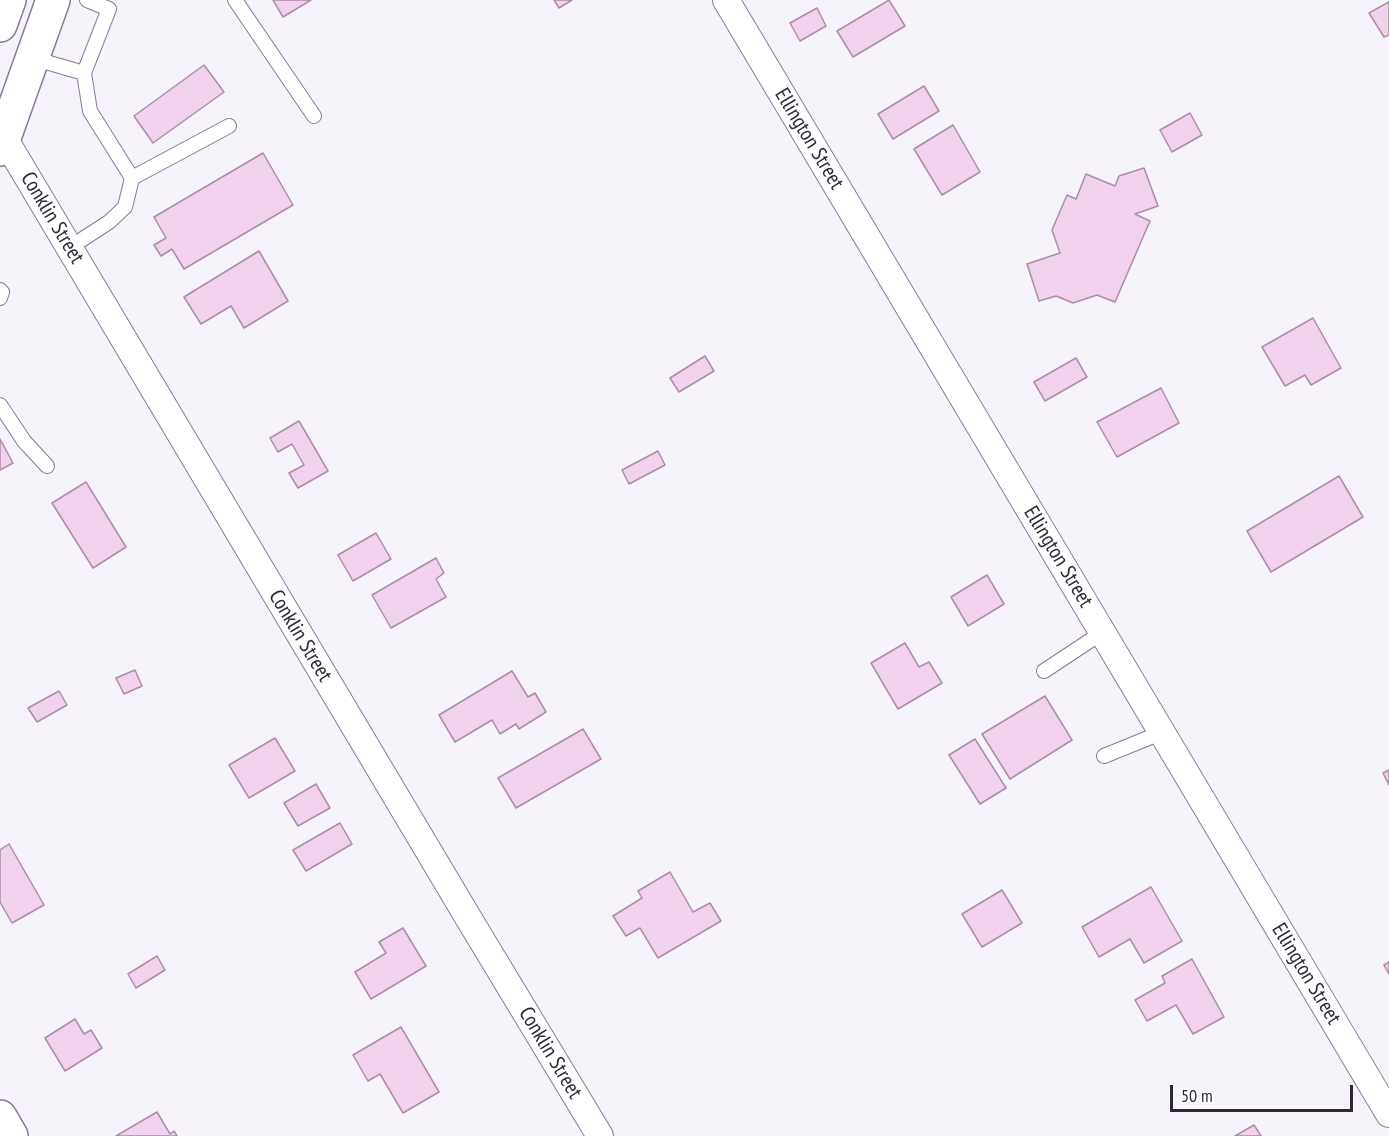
<!DOCTYPE html>
<html>
<head>
<meta charset="utf-8">
<style>
	body { margin:0 }
	#map { position:relative; width:1389px; height:1136px; overflow:hidden; background:#f6f3fa; font-family:"PT Sans Narrow",sans-serif }
	canvas { display:block }
	.scale { position:absolute; left:1170px; top:1085px; width:183px; height:27px; box-sizing:border-box; border:3px solid #2f2936; border-top:0; padding-left:8px; font-size:18px; line-height:21px; white-space:nowrap; color:#2f2936; -webkit-text-stroke:4px #fff; paint-order:stroke }
</style>
</head>
<body>
<div id="map">
<canvas width="1389" height="1136"></canvas>
<div class="scale">50 m</div>
</div>
<script>
const ctx = document.querySelector('canvas').getContext('2d');
ctx.lineJoin = 'round';
function fill(path, color) { ctx.fillStyle = color; ctx.fill(path, 'evenodd'); }
function stroke(path, color, width, dash) { ctx.strokeStyle = color; ctx.lineWidth = width; ctx.lineCap = dash ? 'butt' : 'round'; ctx.setLineDash(dash || []); ctx.stroke(path); }
function drawText(font, color, halo, rows, align = 'center') {
  ctx.font = font + ' "PT Sans Narrow",sans-serif'; ctx.lineWidth = 5; ctx.setLineDash([]); ctx.textBaseline = 'middle'; ctx.strokeStyle = halo; ctx.fillStyle = color; for (const [text, x, y, turn = 0] of rows) {
    ctx.save(); ctx.translate(x, y); ctx.rotate((+turn || 0) * Math.PI / 180); ctx.textAlign = isNaN(turn) ? turn : align; if (halo) ctx.strokeText(text, 0, 0); ctx.fillText(text, 0, 0); ctx.restore();
  }
}
const building = new Path2D(`
	M 273,0 L 311,0 L 283,17 Z
	M 554,0 L 572,0 L 559,8 Z
	M 889,0 L 905,26 L 853,57 L 837,31 Z
	M 1389,2 L 1389,35 L 1384,37 L 1369,13 Z
	M 817,8 L 826,26 L 800,41 L 790,23 Z
	M 204,65 L 224,92 L 153,143 L 134,116 Z
	M 924,86 L 939,111 L 893,139 L 878,114 Z
	M 1190,113 L 1202,135 L 1172,152 L 1160,130 Z
	M 953,125 L 980,172 L 942,195 L 914,149 Z
	M 263,153 L 293,205 L 184,269 L 172,249 L 161,256 L 154,245 L 166,238 L 154,217 Z
	M 1144,168 L 1158,206 L 1135,214 L 1150,221 L 1115,302 L 1097,295 L 1073,303 L 1056,296 L 1039,301 L 1027,264 L 1060,253 L 1052,230 L 1067,195 L 1076,199 L 1086,174 L 1115,186 L 1119,176 Z
	M 259,251 L 288,301 L 244,328 L 231,306 L 201,324 L 184,297 Z
	M 1313,318 L 1341,368 L 1311,385 L 1305,375 L 1285,386 L 1262,347 Z
	M 705,356 L 714,371 L 679,392 L 670,378 Z
	M 1076,358 L 1087,377 L 1045,401 L 1034,382 Z
	M 1161,388 L 1179,423 L 1117,457 L 1097,422 Z
	M 299,421 L 328,471 L 298,488 L 289,473 L 304,465 L 292,444 L 278,452 L 270,438 Z
	M 0,439 L 13,463 L 0,470 Z
	M 658,451 L 665,465 L 629,484 L 622,470 Z
	M 1339,476 L 1363,517 L 1271,572 L 1247,531 Z
	M 86,482 L 126,547 L 93,568 L 52,503 Z
	M 376,533 L 391,559 L 353,581 L 338,555 Z
	M 436,558 L 444,573 L 436,579 L 446,597 L 391,628 L 372,595 Z
	M 987,575 L 1004,604 L 968,626 L 951,597 Z
	M 905,643 L 919,667 L 929,662 L 942,683 L 898,709 L 871,663 Z
	M 135,670 L 142,686 L 124,694 L 116,678 Z
	M 512,671 L 528,697 L 535,693 L 546,712 L 519,729 L 516,724 L 500,734 L 492,720 L 455,742 L 439,715 Z
	M 59,691 L 67,705 L 37,722 L 28,708 Z
	M 1045,696 L 1072,740 L 1010,779 L 982,734 Z
	M 583,729 L 601,759 L 516,808 L 498,778 Z
	M 275,738 L 295,771 L 249,798 L 229,765 Z
	M 975,739 L 1006,788 L 980,804 L 949,755 Z
	M 1389,770 L 1389,785 L 1383,773 Z
	M 316,784 L 330,808 L 298,826 L 284,803 Z
	M 340,823 L 352,844 L 306,871 L 293,850 Z
	M 9,844 L 44,905 L 12,923 L 0,902 L 0,850 Z
	M 670,872 L 693,912 L 710,903 L 721,921 L 658,958 L 640,928 L 626,936 L 613,916 L 642,898 L 638,891 Z
	M 1151,887 L 1182,941 L 1144,963 L 1130,939 L 1099,957 L 1082,927 Z
	M 1002,890 L 1022,923 L 982,947 L 962,914 Z
	M 403,928 L 426,966 L 371,999 L 355,972 L 386,953 L 379,942 Z
	M 157,956 L 165,970 L 136,988 L 128,974 Z
	M 1192,959 L 1224,1017 L 1193,1034 L 1176,1005 L 1147,1021 L 1135,1000 L 1165,983 L 1162,976 Z
	M 1389,962 L 1389,974 L 1384,965 Z
	M 75,1019 L 84,1034 L 91,1030 L 102,1048 L 65,1071 L 45,1038 Z
	M 401,1027 L 439,1092 L 403,1113 L 380,1074 L 368,1081 L 353,1055 Z
	M 157,1112 L 170,1134 L 174,1131 L 177,1136 L 116,1136 Z
	M 1254,1125 L 1261,1136 L 1235,1136 Z`);
fill(building, '#f1d2ed');
stroke(building, '#aa8da6', 1.5);
const lane = new Path2D(`
	M 235,0 L 314,116
	M 32,58 L 84,73 L 109,9 L 87,0
	M 132,178 L 229,126
	M 69,248 L 109,222 L 125,207 L 132,178 L 90,111 L 84,73
	M 0,290 L 2,292 L 0,298
	M 0,405 L 24,441 L 47,466
	M 1044,671 L 1103,632
	M 1104,756 L 1163,732`);
const street = new Path2D(`
	M 726,0 L 1389,1114
	M 0,136 L 4,138 L 16,158 L 469,919 L 600,1136`);
const secondary = new Path2D(`
	M 0,25 L 9,0
	M 0,149 L 53,0
	M 0,1117 L 11,1136`);
stroke(lane, '#887a99', 16);
stroke(street, '#887a99', 28);
stroke(secondary, '#887a99', 36);
stroke(lane, '#fff', 14);
stroke(street, '#fff', 26);
stroke(secondary, '#fff', 33);
drawText('21px', '#2f2936', '#fff', [
	["Ellington Street",809,139,59],
	["Conklin Street",52,218,59],
	["Ellington Street",1058,557,59],
	["Conklin Street",300,636,59],
	["Ellington Street",1306,974,59],
	["Conklin Street",550,1053,59]
]);
</script>
</body>
</html>
